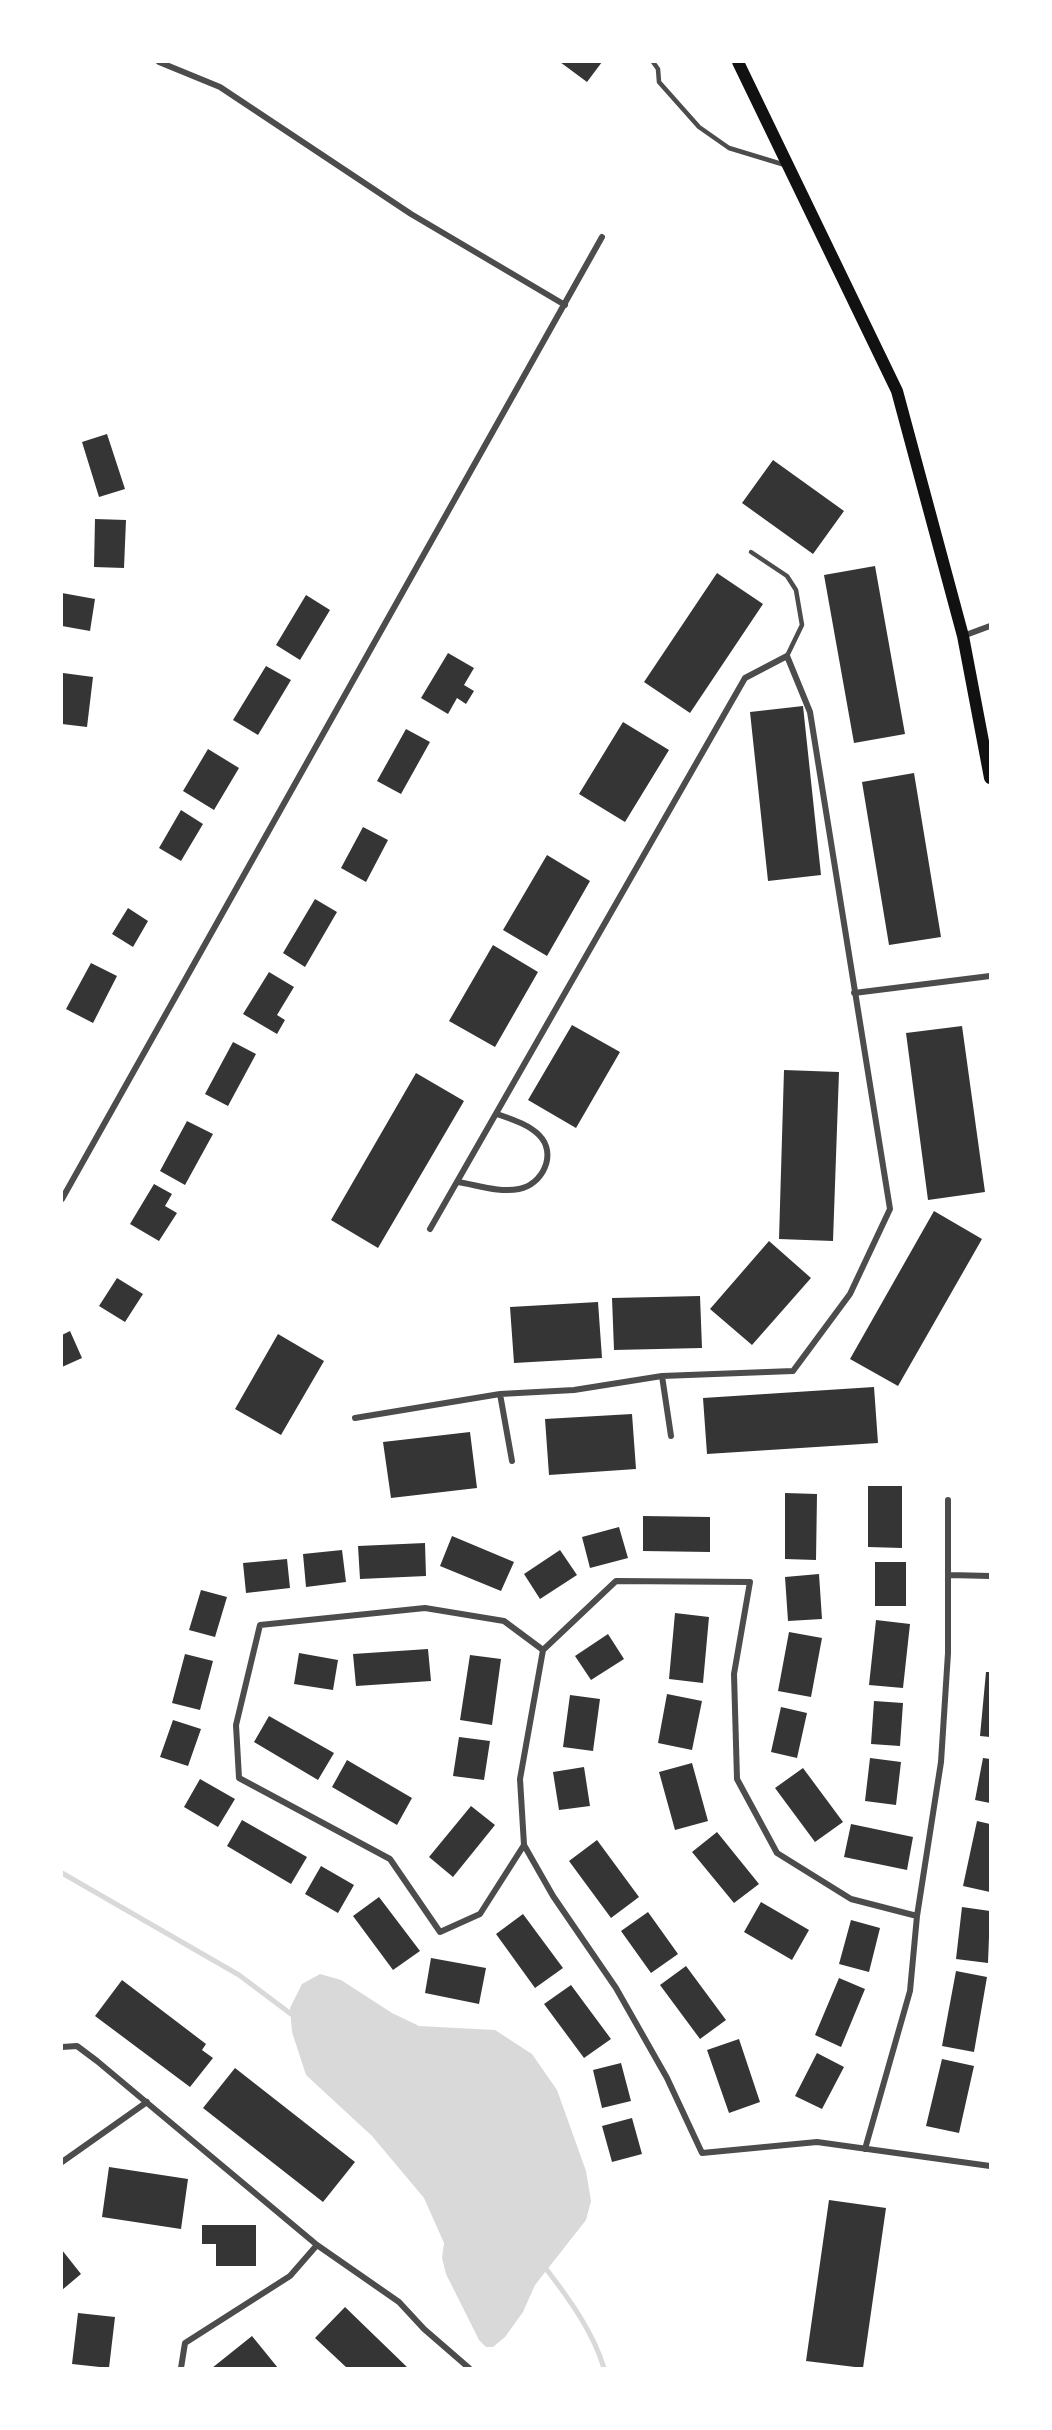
<!DOCTYPE html>
<html>
<head>
<meta charset="utf-8">
<style>
	body { margin:0 }
	#map { position:relative; width:1052px; height:2430px; overflow:hidden; background:#fff; font-family:"Open Sans",sans-serif }
	canvas { display:block }
	.frame { position:absolute; inset:0; border:63px solid #fff; pointer-events:none }
</style>
</head>
<body>
<div id="map">
<canvas width="1052" height="2430"></canvas>
<div class="frame"></div>
</div>
<script>
const ctx = document.querySelector('canvas').getContext('2d');
ctx.lineJoin = 'round';
function fill(path, color) { ctx.fillStyle = color; ctx.fill(path, 'evenodd'); }
function stroke(path, color, width, dash) { ctx.strokeStyle = color; ctx.lineWidth = width; ctx.lineCap = dash ? 'butt' : 'round'; ctx.setLineDash(dash || []); ctx.stroke(path); }
fill(new Path2D(`
	M 320,1974 L 341,1980 L 392,2013 L 419,2026 L 495,2030 L 532,2054 L 557,2090 L 586,2171 L 591,2201 L 586,2220 L 535,2285 L 523,2312 L 505,2337 L 493,2347 L 486,2347 L 479,2340 L 446,2274 L 442,2258 L 444,2243 L 424,2198 L 372,2136 L 306,2075 L 292,2032 L 290,2008 L 302,1984 Z`), '#d9d9d9');
stroke(new Path2D(`
	M 62,1873 L 239,1975 L 291,2014
	M 547,2270 C 570,2300 593,2332 604,2368`), '#d9d9d9', 5);
fill(new Path2D(`
	M 560,62 L 602,62 L 587,82 Z
	M 107,434 L 125,489 L 99,497 L 82,442 Z
	M 773,460 L 844,511 L 813,554 L 742,503 Z
	M 95,519 L 126,520 L 124,568 L 94,567 Z
	M 875,566 L 905,734 L 854,743 L 824,575 Z
	M 717,573 L 763,604 L 690,713 L 644,682 Z
	M 62,593 L 95,599 L 90,631 L 62,626 Z
	M 306,595 L 330,610 L 300,660 L 276,645 Z
	M 448,653 L 474,668 L 464,685 L 474,691 L 466,704 L 457,698 L 448,714 L 421,698 Z
	M 266,666 L 291,680 L 258,735 L 233,720 Z
	M 63,673 L 93,677 L 87,727 L 62,724 Z
	M 803,706 L 821,875 L 768,881 L 750,712 Z
	M 623,722 L 669,750 L 625,822 L 579,794 Z
	M 406,729 L 430,742 L 401,794 L 377,781 Z
	M 208,749 L 239,768 L 214,810 L 183,791 Z
	M 914,773 L 941,937 L 889,945 L 862,782 Z
	M 181,810 L 203,824 L 181,861 L 159,848 Z
	M 363,827 L 388,840 L 366,882 L 341,868 Z
	M 547,855 L 590,881 L 547,956 L 503,930 Z
	M 315,899 L 337,912 L 305,967 L 283,953 Z
	M 128,908 L 148,921 L 133,947 L 112,934 Z
	M 493,945 L 538,972 L 495,1047 L 449,1021 Z
	M 91,963 L 117,976 L 93,1023 L 66,1009 Z
	M 269,972 L 294,987 L 277,1015 L 285,1020 L 277,1034 L 243,1014 Z
	M 572,1025 L 620,1052 L 576,1128 L 528,1100 Z
	M 962,1026 L 985,1192 L 928,1200 L 906,1033 Z
	M 233,1042 L 256,1054 L 228,1106 L 205,1094 Z
	M 784,1070 L 839,1072 L 833,1241 L 779,1239 Z
	M 416,1073 L 464,1101 L 378,1248 L 331,1220 Z
	M 187,1121 L 213,1134 L 185,1185 L 160,1171 Z
	M 154,1184 L 172,1194 L 165,1206 L 177,1213 L 159,1241 L 130,1224 Z
	M 934,1211 L 982,1239 L 898,1386 L 850,1359 Z
	M 769,1241 L 811,1278 L 752,1345 L 710,1309 Z
	M 117,1278 L 143,1294 L 125,1322 L 99,1306 Z
	M 700,1296 L 702,1348 L 614,1350 L 612,1298 Z
	M 598,1302 L 602,1358 L 514,1363 L 510,1307 Z
	M 70,1331 L 82,1358 L 62,1367 L 62,1335 Z
	M 278,1334 L 324,1361 L 281,1435 L 235,1409 Z
	M 874,1387 L 878,1443 L 707,1454 L 703,1398 Z
	M 632,1414 L 636,1469 L 549,1475 L 545,1419 Z
	M 470,1432 L 477,1488 L 391,1498 L 383,1442 Z
	M 868,1486 L 902,1486 L 902,1548 L 868,1547 Z
	M 785,1493 L 817,1494 L 816,1560 L 785,1559 Z
	M 643,1516 L 710,1517 L 710,1552 L 643,1551 Z
	M 619,1527 L 628,1558 L 590,1568 L 582,1537 Z
	M 452,1536 L 514,1562 L 501,1591 L 440,1566 Z
	M 425,1543 L 426,1576 L 360,1579 L 358,1546 Z
	M 342,1550 L 346,1582 L 306,1587 L 303,1554 Z
	M 560,1550 L 577,1575 L 540,1599 L 524,1574 Z
	M 287,1559 L 290,1588 L 246,1593 L 243,1563 Z
	M 875,1562 L 906,1562 L 906,1606 L 875,1606 Z
	M 819,1574 L 822,1619 L 788,1621 L 785,1577 Z
	M 201,1590 L 227,1597 L 215,1637 L 189,1630 Z
	M 675,1613 L 709,1617 L 703,1683 L 669,1679 Z
	M 876,1620 L 910,1624 L 903,1688 L 869,1685 Z
	M 789,1632 L 822,1638 L 811,1697 L 778,1691 Z
	M 608,1634 L 624,1659 L 591,1680 L 575,1656 Z
	M 428,1649 L 431,1681 L 356,1686 L 353,1654 Z
	M 299,1653 L 338,1660 L 333,1690 L 294,1684 Z
	M 185,1654 L 213,1661 L 200,1710 L 172,1703 Z
	M 470,1655 L 501,1659 L 492,1725 L 460,1720 Z
	M 986,1672 L 990,1672 L 990,1737 L 980,1736 Z
	M 667,1694 L 702,1701 L 692,1750 L 658,1743 Z
	M 570,1695 L 600,1699 L 593,1751 L 563,1747 Z
	M 874,1701 L 903,1703 L 900,1746 L 871,1744 Z
	M 781,1707 L 807,1713 L 797,1758 L 771,1752 Z
	M 269,1716 L 334,1753 L 318,1780 L 254,1742 Z
	M 173,1720 L 201,1729 L 188,1766 L 160,1757 Z
	M 459,1737 L 490,1741 L 484,1780 L 453,1776 Z
	M 870,1758 L 901,1762 L 896,1805 L 865,1801 Z
	M 983,1758 L 990,1759 L 990,1803 L 975,1800 Z
	M 347,1760 L 412,1798 L 397,1825 L 332,1787 Z
	M 692,1763 L 708,1821 L 675,1830 L 659,1772 Z
	M 584,1767 L 590,1806 L 559,1810 L 553,1772 Z
	M 803,1768 L 843,1822 L 815,1842 L 775,1788 Z
	M 200,1779 L 235,1799 L 218,1827 L 184,1807 Z
	M 471,1806 L 495,1825 L 453,1877 L 429,1857 Z
	M 242,1820 L 307,1857 L 291,1884 L 227,1846 Z
	M 977,1821 L 990,1824 L 990,1892 L 963,1886 Z
	M 851,1824 L 913,1837 L 907,1870 L 844,1857 Z
	M 717,1832 L 759,1884 L 734,1903 L 692,1852 Z
	M 597,1840 L 639,1897 L 611,1918 L 569,1861 Z
	M 321,1866 L 354,1885 L 338,1913 L 305,1894 Z
	M 379,1897 L 420,1951 L 393,1970 L 353,1916 Z
	M 761,1902 L 809,1930 L 792,1960 L 744,1932 Z
	M 962,1907 L 990,1911 L 988,1963 L 956,1959 Z
	M 648,1912 L 678,1954 L 651,1973 L 621,1931 Z
	M 523,1914 L 563,1968 L 535,1988 L 496,1934 Z
	M 851,1920 L 880,1928 L 869,1972 L 839,1964 Z
	M 431,1958 L 486,1968 L 479,2004 L 425,1993 Z
	M 686,1966 L 726,2020 L 700,2039 L 660,1985 Z
	M 956,1971 L 987,1977 L 974,2052 L 942,2046 Z
	M 839,1978 L 865,1989 L 841,2047 L 815,2035 Z
	M 122,1980 L 206,2044 L 202,2050 L 213,2058 L 190,2087 L 95,2016 Z
	M 571,1985 L 611,2039 L 584,2058 L 544,2004 Z
	M 739,2039 L 760,2102 L 729,2113 L 707,2050 Z
	M 817,2053 L 844,2067 L 822,2109 L 795,2096 Z
	M 942,2059 L 974,2066 L 959,2133 L 926,2126 Z
	M 621,2063 L 631,2101 L 602,2108 L 593,2070 Z
	M 235,2068 L 355,2162 L 323,2202 L 203,2108 Z
	M 632,2118 L 642,2154 L 612,2162 L 602,2126 Z
	M 109,2167 L 188,2179 L 181,2229 L 102,2217 Z
	M 829,2200 L 886,2208 L 863,2368 L 806,2361 Z
	M 202,2225 L 256,2225 L 256,2266 L 216,2266 L 216,2244 L 202,2244 Z
	M 62,2250 L 81,2274 L 62,2290 Z
	M 345,2307 L 408,2368 L 347,2368 L 315,2338 Z
	M 78,2313 L 115,2317 L 109,2368 L 72,2364 Z
	M 252,2336 L 278,2368 L 212,2368 Z`), '#353535');
stroke(new Path2D(`
	M 653,62 L 658,69 L 659,82 L 699,127 L 729,148 L 785,165
	M 751,552 L 787,576 L 796,590 L 802,625 L 787,656`), '#4c4c4c', 4.5);
stroke(new Path2D(`
	M 159,62 L 220,87 L 411,214 L 565,305
	M 963,636 L 990,626
	M 854,993 L 990,976
	M 458,1182 C 477,1185 500,1193 519,1189 C 542,1185 558,1154 539,1135 C 528,1124 511,1119 497,1114
	M 62,1199 L 602,237
	M 662,1376 L 671,1436
	M 500,1394 L 512,1461
	M 355,1418 L 500,1394 L 574,1390 L 662,1376 L 793,1371 L 850,1294 L 890,1209 L 810,712 L 787,656 L 745,678 L 430,1229
	M 950,1575 L 990,1576
	M 524,1845 L 480,1914 L 440,1932 L 390,1859 L 239,1778 L 236,1725 L 260,1625 L 425,1608 L 504,1621 L 543,1650
	M 917,1916 L 851,1899 L 777,1853 L 737,1779 L 734,1674 L 750,1582 L 616,1581 L 543,1650 L 520,1779 L 524,1845 L 553,1896 L 616,1988 L 667,2078 L 702,2153 L 817,2142 L 990,2166
	M 62,2047 L 77,2046 L 97,2061 L 317,2245 L 399,2302 L 424,2329 L 469,2368
	M 865,2149 L 910,1991 L 917,1916 L 941,1762 L 948,1653 L 948,1500
	M 62,2162 L 147,2102
	M 181,2368 L 185,2343 L 290,2276 L 317,2245`), '#4c4c4c', 6);
stroke(new Path2D(`
	M 738,62 L 897,391 L 963,636 L 990,778`), '#111', 12);
</script>
</body>
</html>
